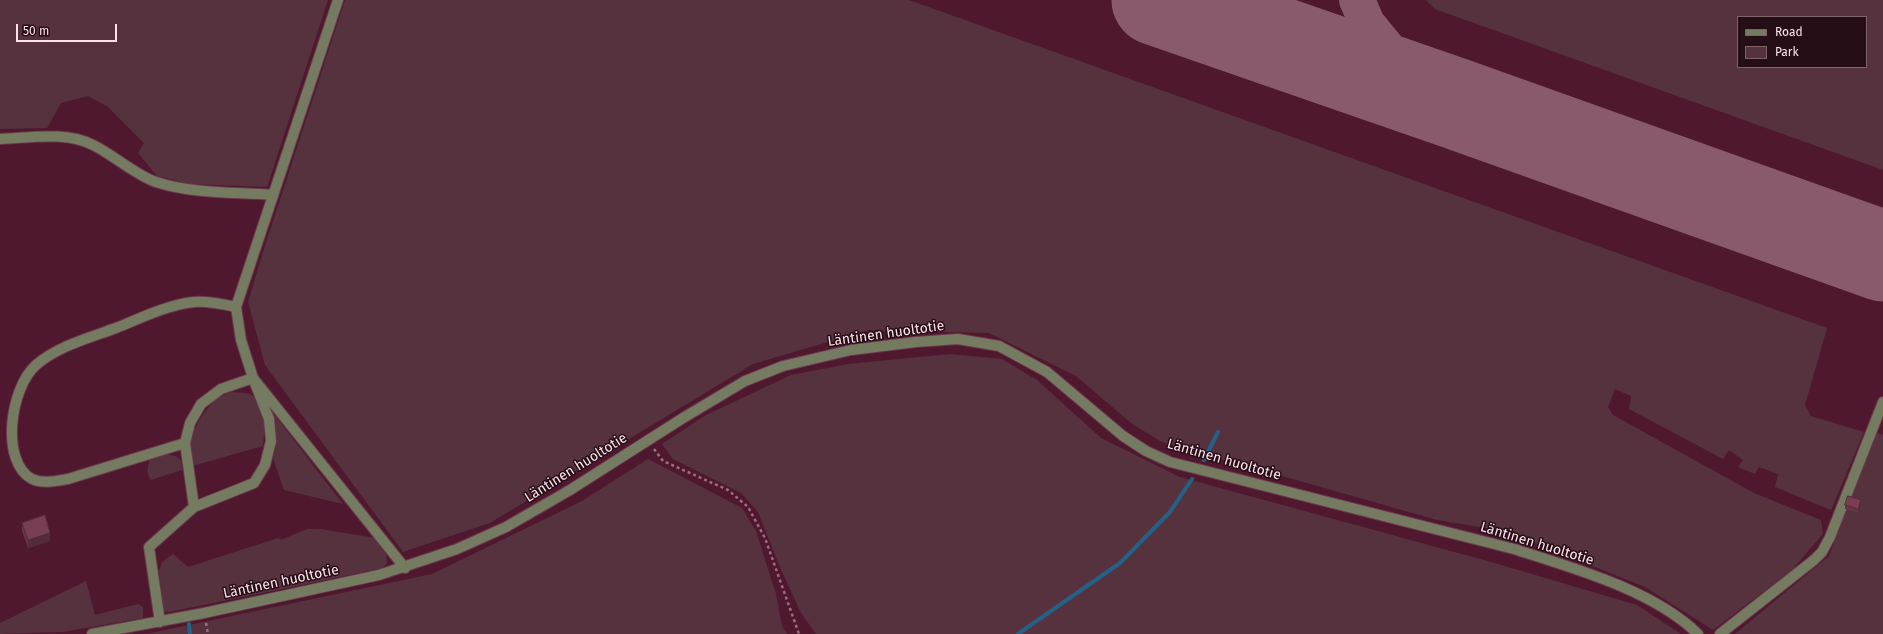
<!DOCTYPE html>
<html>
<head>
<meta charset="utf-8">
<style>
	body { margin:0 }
	#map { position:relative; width:1883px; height:634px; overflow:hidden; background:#4f182f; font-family:"Fira Sans",sans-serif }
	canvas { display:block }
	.legend { position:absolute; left:1737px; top:16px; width:130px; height:52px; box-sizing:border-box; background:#260e17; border:1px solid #7c626b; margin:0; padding:5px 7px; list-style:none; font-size:12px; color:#fee1ea }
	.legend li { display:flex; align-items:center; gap:8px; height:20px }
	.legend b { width:20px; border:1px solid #7c626b }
	.scale { position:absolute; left:16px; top:24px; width:101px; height:18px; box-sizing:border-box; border:2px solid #fee1ea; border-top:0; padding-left:5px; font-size:12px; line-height:14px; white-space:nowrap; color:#fee1ea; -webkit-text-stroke:3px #260e17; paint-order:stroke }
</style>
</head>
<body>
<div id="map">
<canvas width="1883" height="634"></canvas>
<ul class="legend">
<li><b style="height:5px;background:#757b61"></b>Road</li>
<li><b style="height:11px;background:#56323f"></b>Park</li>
</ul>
<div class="scale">50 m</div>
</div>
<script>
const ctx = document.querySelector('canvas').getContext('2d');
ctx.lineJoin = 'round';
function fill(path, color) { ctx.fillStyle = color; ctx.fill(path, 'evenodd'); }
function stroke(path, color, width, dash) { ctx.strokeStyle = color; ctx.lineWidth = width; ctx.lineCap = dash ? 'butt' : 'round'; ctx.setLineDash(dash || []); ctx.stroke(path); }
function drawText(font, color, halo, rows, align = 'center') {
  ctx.font = font + ' "Fira Sans",sans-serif'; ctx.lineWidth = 3; ctx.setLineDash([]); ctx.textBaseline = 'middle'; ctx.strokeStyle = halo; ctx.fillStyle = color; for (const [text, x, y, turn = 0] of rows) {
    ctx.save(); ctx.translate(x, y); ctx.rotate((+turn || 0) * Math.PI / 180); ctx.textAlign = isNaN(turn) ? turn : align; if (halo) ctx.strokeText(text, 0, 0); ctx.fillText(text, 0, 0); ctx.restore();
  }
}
fill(new Path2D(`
	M 0,0 L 328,0 L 267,187 L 190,184 L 157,176 L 138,153 L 144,143 L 108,107 L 88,96 L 61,103 L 47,128 L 0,129 Z
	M 345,0 L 909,0 L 1827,328 L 1805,405 L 1811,416 L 1864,432 L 1831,510 L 1775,487 L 1778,474 L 1759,467 L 1755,474 L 1738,467 L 1743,460 L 1729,450 L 1723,459 L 1629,409 L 1631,396 L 1615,389 L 1608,407 L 1613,415 L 1754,493 L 1821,520 L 1823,534 L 1792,570 L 1713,630 L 1645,587 L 1505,531 L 1437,520 L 1233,462 L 1190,452 L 1160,441 L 1131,423 L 1076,376 L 989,333 L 869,330 L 753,364 L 490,523 L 403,552 L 265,365 L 248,302 L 262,255 Z
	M 1426,0 L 1883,0 L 1883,170 L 1435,9 ZM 1738,17 L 1866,17 L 1866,67 L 1738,67 Z
	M 950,354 L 1002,359 L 1037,380 L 1101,438 L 1180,477 L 1491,562 L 1637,605 L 1681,634 L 816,634 L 801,613 L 779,565 L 758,512 L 741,493 L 673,459 L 662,444 L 706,415 L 791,375 L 848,364 Z
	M 231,392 C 237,393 245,392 250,394 C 267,403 265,429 263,446 L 192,466 L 190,446 L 194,430 L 204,413 L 215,399 Z
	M 273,413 L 343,504 L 284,490 L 273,458 C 279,444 275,427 273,413 Z
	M 1875,432 L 1882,435 L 1883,433 L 1883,634 L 1735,634 L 1829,556 Z
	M 167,454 L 178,457 L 181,461 L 182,470 L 151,480 C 146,472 147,468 150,460 Z
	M 648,459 L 742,508 L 756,531 L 776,594 L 782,626 L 787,634 L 146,634 L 432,574 L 582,501 Z
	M 307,529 L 320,529 L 376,538 L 386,554 L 387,564 L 380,569 L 169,612 L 163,611 L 159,571 L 162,562 L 173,554 L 188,567 L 278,538 L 281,540 Z
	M 86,581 L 95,615 L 138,604 L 143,607 L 143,618 L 63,632 L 0,634 L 0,623 Z`), '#56323f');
stroke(new Path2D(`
	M 1204,460 L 1218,432
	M 189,624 L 190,634
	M 1018,634 L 1120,563 L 1170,512 L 1192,479`), '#236286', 4);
stroke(new Path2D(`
	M 1357,0 L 1367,23 L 1402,66 L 1457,104`), '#885a6c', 36);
stroke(new Path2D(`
	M 1157,0 L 1457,104 L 1883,256`), '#885a6c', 91);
const minor = new Path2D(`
	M 0,139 C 29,138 66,131 93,145 C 112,154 137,176 156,182 C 193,194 234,192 273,195
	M 185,443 L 68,479 C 56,481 43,484 32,479 C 0,462 10,388 36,365 C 58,346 89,338 116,328 C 141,318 167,305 194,302 C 208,301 222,304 236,307
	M 194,507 L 185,443 L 190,423 L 201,404 L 221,389 L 253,378 L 405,568
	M 160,622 L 149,547 L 194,507 L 254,483 L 265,465 L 271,441 L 269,419 L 253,378 L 241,340 L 236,307 L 338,0
	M 92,634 L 204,613 L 379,575 L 457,549 L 506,527 L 570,490 L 683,418 L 745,381 L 783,366 L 851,350 L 916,342 L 958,339 L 999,346 L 1047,372 L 1123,436 L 1146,451 L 1170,462 L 1514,549 C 1573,568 1653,590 1698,634
	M 1720,634 L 1814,560 L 1822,552 L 1830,537 L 1883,402`);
stroke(minor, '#6b384d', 12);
stroke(new Path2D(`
	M 654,449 L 663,461 L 728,490 L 748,507 L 765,538 L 799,634
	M 206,623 L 208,634`), '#9a6e7f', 2.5, [3, 3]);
stroke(minor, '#757b61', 10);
fill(new Path2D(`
	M 1861,504 L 1858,513 L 1845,509 L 1845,505 Z
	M 22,523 L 50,541 L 28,548 L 22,531 Z`), '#673547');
fill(new Path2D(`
	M 1861,500 L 1861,504 L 1858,513 L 1858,509 Z
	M 50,533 L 50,541 L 28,548 L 28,540 Z`), '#542b3a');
const building = new Path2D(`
	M 1848,496 L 1861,500 L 1858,509 L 1845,505 Z
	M 45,515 L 50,533 L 28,540 L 22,523 Z`);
fill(building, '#783e53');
stroke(building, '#542b3a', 1);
drawText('14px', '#fee1ea', '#260e17', [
	["Läntinen huoltotie",886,334,-8],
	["Läntinen huoltotie",1224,460,16],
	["Läntinen huoltotie",576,468,-32],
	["Läntinen huoltotie",1537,544,17],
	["Läntinen huoltotie",281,582,-12]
]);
</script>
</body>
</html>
